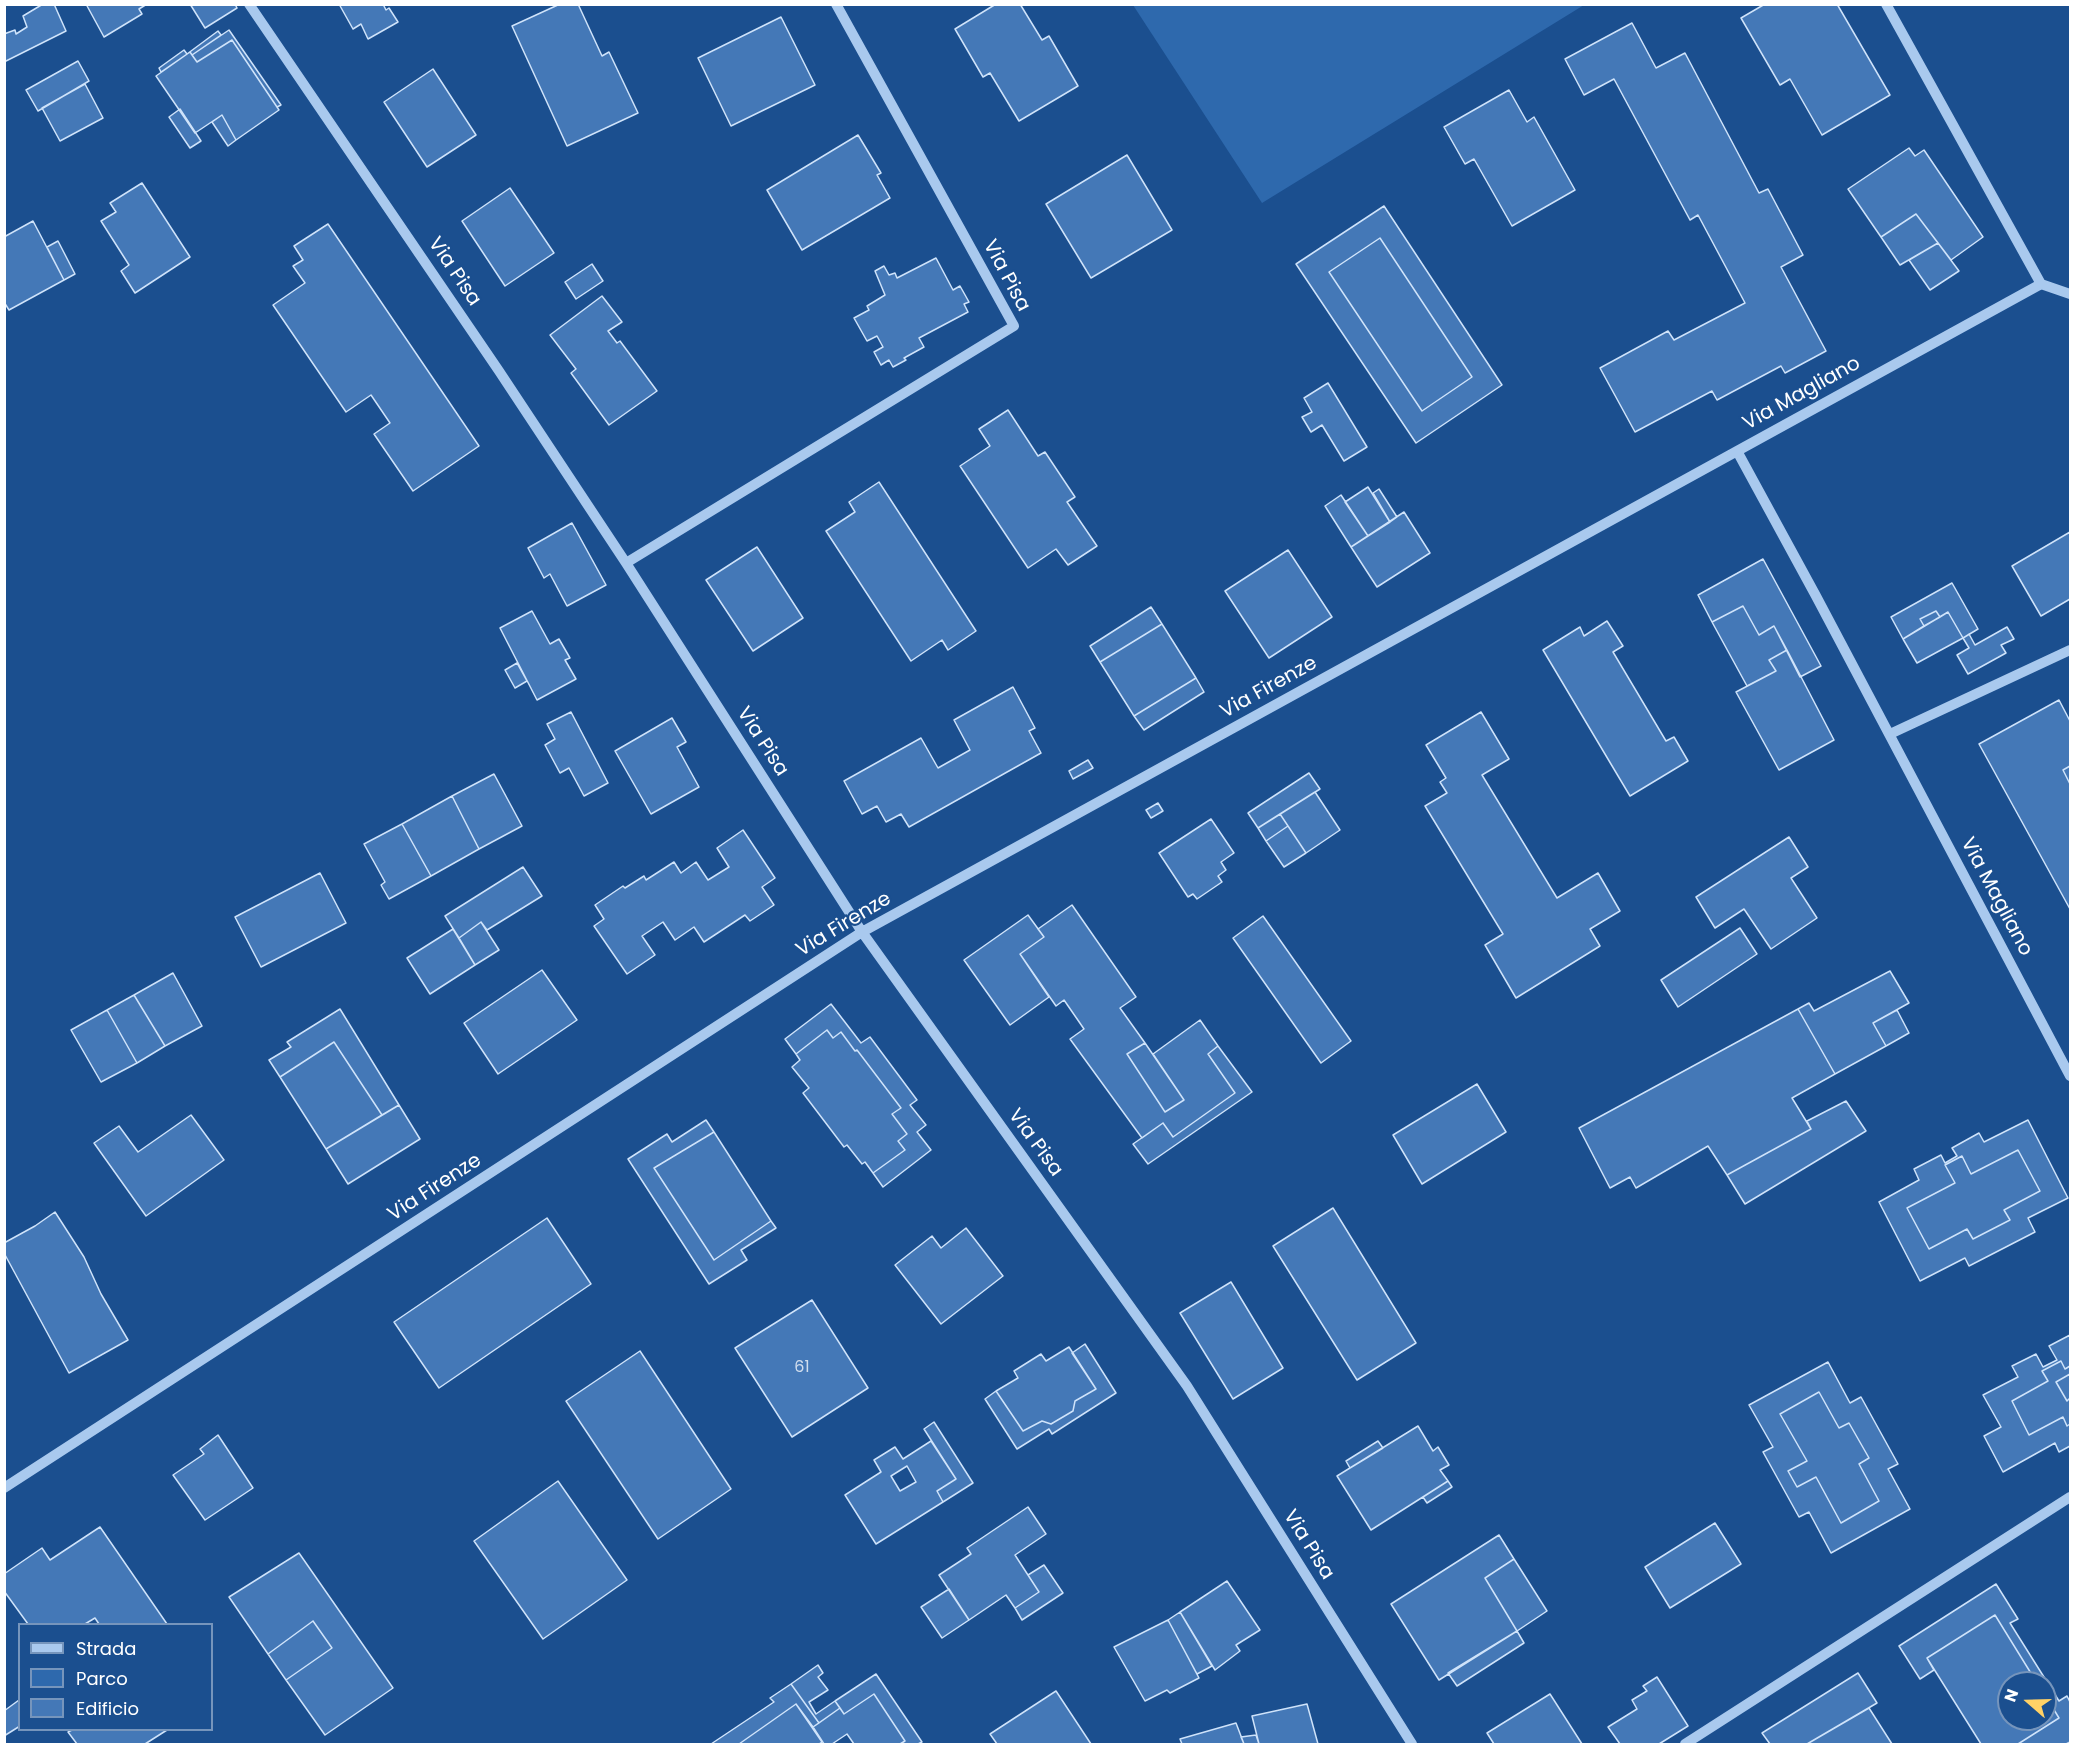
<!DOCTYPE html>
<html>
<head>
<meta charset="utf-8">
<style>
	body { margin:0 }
	#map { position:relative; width:2075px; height:1749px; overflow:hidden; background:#1b4f8f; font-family:Poppins,sans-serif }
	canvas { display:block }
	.frame { position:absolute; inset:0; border:6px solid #fff; pointer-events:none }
	.legend { position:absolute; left:18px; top:1623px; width:195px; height:108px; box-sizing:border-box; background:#1b4f8f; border:2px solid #7695bc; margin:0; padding:8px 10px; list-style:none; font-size:18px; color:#fff }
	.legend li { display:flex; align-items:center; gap:12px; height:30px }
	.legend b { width:30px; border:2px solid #7695bc }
	.north { position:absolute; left:1997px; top:1671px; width:60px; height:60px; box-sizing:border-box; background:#1b4f8f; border:2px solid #7695bc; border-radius:50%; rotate:290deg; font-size:16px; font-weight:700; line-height:24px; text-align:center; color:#fff }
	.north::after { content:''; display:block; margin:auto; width:21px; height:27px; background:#ffd166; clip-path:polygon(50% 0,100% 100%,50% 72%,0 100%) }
</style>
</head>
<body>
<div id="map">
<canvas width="2075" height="1749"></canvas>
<div class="frame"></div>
<ul class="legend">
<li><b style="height:8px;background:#a9c9ee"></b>Strada</li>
<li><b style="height:16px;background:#2e69ad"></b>Parco</li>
<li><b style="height:16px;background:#4478b7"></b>Edificio</li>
</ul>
<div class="north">N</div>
</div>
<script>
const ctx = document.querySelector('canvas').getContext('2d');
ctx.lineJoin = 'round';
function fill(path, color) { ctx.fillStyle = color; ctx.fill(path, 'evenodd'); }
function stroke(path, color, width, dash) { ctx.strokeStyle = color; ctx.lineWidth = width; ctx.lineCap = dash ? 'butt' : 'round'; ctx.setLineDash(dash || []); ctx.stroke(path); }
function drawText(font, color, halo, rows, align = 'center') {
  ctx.font = font + ' Poppins,sans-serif'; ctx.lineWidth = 4.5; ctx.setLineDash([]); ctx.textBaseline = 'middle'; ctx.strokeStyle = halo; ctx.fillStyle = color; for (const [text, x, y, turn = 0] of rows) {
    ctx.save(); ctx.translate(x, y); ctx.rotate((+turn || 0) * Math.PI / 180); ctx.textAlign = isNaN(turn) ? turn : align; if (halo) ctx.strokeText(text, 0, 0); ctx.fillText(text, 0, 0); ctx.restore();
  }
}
fill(new Path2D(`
	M 1133,5 L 1584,5 L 1262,203 Z`), '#2e69ad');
const building = new Path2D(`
	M 43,4 L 54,4 L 66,31 L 4,62 L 4,34 L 15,30 L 16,34 L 27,27 L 23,16 Z
	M 86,4 L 147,4 L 139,9 L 142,14 L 104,37 Z
	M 190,4 L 235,4 L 237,8 L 205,28 Z
	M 339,4 L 383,4 L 386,10 L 389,8 L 398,22 L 368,39 L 361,24 L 353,29 Z
	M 560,4 L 578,4 L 602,56 L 609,52 L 638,113 L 567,146 L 512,26 Z
	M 996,4 L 1020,4 L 1042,40 L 1049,36 L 1078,86 L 1019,121 L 990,73 L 983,77 L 955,29 Z
	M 1765,4 L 1837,4 L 1890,95 L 1822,135 L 1790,79 L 1780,85 L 1741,18 Z
	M 781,17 L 815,85 L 731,126 L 698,58 Z
	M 1632,23 L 1656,68 L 1685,53 L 1759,193 L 1768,189 L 1803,255 L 1781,267 L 1826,351 L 1785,373 L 1781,366 L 1717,400 L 1712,391 L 1635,432 L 1600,368 L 1668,331 L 1674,340 L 1745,303 L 1698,215 L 1690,220 L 1614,79 L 1584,95 L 1565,59 Z
	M 229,30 L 281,105 L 277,107 L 232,40 L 197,62 L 192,55 Z
	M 218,31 L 221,35 L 192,55 L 190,52 L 161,72 L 159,68 L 184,50 L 187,54 Z
	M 232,40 L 279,110 L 236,140 L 222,115 L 195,133 L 156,76 L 190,52 L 197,62 Z
	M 78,61 L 89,81 L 38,111 L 26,90 Z
	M 433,69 L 476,135 L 427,167 L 384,102 Z
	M 85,84 L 103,118 L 60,141 L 42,108 Z
	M 1509,90 L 1527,122 L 1534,117 L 1575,190 L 1512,226 L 1474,159 L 1465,164 L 1444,127 Z
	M 180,109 L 201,141 L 190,148 L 169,117 Z
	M 222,115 L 236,140 L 228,146 L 212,122 Z
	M 858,135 L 881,173 L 877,175 L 890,198 L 802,250 L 767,190 Z
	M 1909,148 L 1915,156 L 1924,150 L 1983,237 L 1951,260 L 1916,214 L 1881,237 L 1848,189 Z
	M 1127,155 L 1172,230 L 1091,278 L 1046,204 Z
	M 142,183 L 190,257 L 135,293 L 121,271 L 129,265 L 101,221 L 116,212 L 110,203 Z
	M 510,188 L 554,253 L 505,286 L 462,221 Z
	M 1384,206 L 1502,385 L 1416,443 L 1296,264 ZM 1380,238 L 1472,377 L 1422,411 L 1329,272 Z
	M 1916,214 L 1938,243 L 1900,265 L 1881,237 Z
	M 33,221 L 64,280 L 9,310 L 4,302 L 4,237 Z
	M 328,224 L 479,446 L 413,491 L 374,434 L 390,423 L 371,395 L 346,412 L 273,305 L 305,283 L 293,266 L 303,260 L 294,246 Z
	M 1380,238 L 1472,377 L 1422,411 L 1329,272 Z
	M 58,241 L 75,274 L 64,280 L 47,247 Z
	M 1938,243 L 1959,271 L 1930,290 L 1909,260 Z
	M 936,258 L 953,290 L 960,286 L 969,302 L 964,304 L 968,312 L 919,338 L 924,347 L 904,358 L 906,360 L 893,367 L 889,360 L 881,365 L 874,352 L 883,347 L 877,336 L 867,341 L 854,318 L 869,310 L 867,306 L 885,295 L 875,271 L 884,266 L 889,275 L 895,273 L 897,278 Z
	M 592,264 L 603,281 L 576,299 L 565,282 Z
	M 602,296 L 622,322 L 608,331 L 617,343 L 620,341 L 657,391 L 609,425 L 571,373 L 576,369 L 550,335 Z
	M 1328,383 L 1367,447 L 1344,461 L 1322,425 L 1311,432 L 1302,417 L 1312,412 L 1304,398 Z
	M 1008,410 L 1038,456 L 1045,452 L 1075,497 L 1067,502 L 1097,546 L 1068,565 L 1056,549 L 1028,568 L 960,466 L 990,446 L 979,429 Z
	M 879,482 L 976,631 L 948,650 L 942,640 L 911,661 L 826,531 L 855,512 L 849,502 Z
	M 1368,487 L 1390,522 L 1368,536 L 1345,502 Z
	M 1379,489 L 1397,517 L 1390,522 L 1373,493 Z
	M 1341,495 L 1368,536 L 1351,547 L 1325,506 Z
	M 1404,512 L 1430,553 L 1377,587 L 1351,547 Z
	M 572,523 L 606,585 L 567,606 L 550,574 L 544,578 L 528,548 Z
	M 2070,532 L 2070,599 L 2041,616 L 2012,566 Z
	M 757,547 L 803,618 L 753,651 L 706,580 Z
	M 1288,550 L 1332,617 L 1269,658 L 1225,591 Z
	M 1763,559 L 1821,666 L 1800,677 L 1774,626 L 1759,635 L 1743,606 L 1712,622 L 1698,595 Z
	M 1952,583 L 1978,629 L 1963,638 L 1948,612 L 1940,617 L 1936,611 L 1920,619 L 1924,626 L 1903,639 L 1891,617 Z
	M 1743,606 L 1759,635 L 1774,626 L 1787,650 L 1769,660 L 1776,671 L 1747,686 L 1712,622 Z
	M 1151,607 L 1162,624 L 1100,662 L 1090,646 Z
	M 532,611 L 550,644 L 559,639 L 570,658 L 565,660 L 576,679 L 537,700 L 500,628 Z
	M 1936,611 L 1940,617 L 1924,626 L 1920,619 Z
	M 1948,612 L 1963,638 L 1917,663 L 1903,639 Z
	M 1607,621 L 1623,646 L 1613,652 L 1666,741 L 1674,737 L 1688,761 L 1630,796 L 1543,650 L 1580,627 L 1584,636 Z
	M 1162,624 L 1196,678 L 1134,716 L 1100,662 Z
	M 2007,627 L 2014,639 L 2001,645 L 2006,653 L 1968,674 L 1957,655 L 1969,648 L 1963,638 L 1969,634 L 1975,645 Z
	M 1787,650 L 1834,740 L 1779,770 L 1736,692 L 1776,671 L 1769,660 Z
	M 517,663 L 527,681 L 515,688 L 505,670 Z
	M 1196,678 L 1204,692 L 1144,730 L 1134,716 Z
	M 1013,687 L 1035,728 L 1029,731 L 1041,753 L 909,827 L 901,814 L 886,822 L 877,806 L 862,814 L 844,781 L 921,738 L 938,768 L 970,750 L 954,720 Z
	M 2059,700 L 2070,721 L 2070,766 L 2063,770 L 2070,784 L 2070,909 L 1979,744 Z
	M 571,712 L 608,783 L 584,796 L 569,768 L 560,773 L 545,745 L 555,739 L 547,724 Z
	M 1481,712 L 1509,759 L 1482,775 L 1557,898 L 1598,873 L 1620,911 L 1590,929 L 1600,946 L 1516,998 L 1485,945 L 1503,934 L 1425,806 L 1447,793 L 1440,782 L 1446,778 L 1426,745 Z
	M 672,718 L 686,742 L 677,747 L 699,787 L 651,814 L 615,751 Z
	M 1088,760 L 1093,768 L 1073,779 L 1069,771 Z
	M 2070,766 L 2070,784 L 2063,770 Z
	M 1309,773 L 1320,789 L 1258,828 L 1248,813 Z
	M 494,774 L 522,826 L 479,849 L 452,796 Z
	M 1315,792 L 1340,830 L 1306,853 L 1280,814 Z
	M 452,796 L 479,849 L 431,876 L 402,824 Z
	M 1158,803 L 1163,811 L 1151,818 L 1146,810 Z
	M 1280,814 L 1288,826 L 1266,841 L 1258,828 Z
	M 1211,819 L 1234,853 L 1221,862 L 1226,870 L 1218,876 L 1222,882 L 1197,899 L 1193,894 L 1188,897 L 1159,853 Z
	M 402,824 L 431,876 L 389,899 L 381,885 L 385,882 L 364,844 Z
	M 1288,826 L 1306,853 L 1284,867 L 1266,841 Z
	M 743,830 L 775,878 L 762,887 L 774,905 L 750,921 L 745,915 L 704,942 L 694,927 L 675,940 L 663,922 L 642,936 L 655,955 L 627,974 L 594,926 L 604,919 L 595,905 L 623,886 L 625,888 L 644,876 L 646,880 L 674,862 L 681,873 L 696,862 L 708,880 L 729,867 L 717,848 Z
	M 1789,837 L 1808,867 L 1791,878 L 1817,918 L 1771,949 L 1744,909 L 1715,928 L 1696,897 Z
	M 523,867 L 542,896 L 487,930 L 481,922 L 459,938 L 445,916 Z
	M 320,873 L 346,923 L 261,967 L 235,917 Z
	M 1072,905 L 1136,997 L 1120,1008 L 1145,1043 L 1127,1054 L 1165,1112 L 1184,1100 L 1153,1054 L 1200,1020 L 1218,1046 L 1208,1054 L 1235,1093 L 1173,1137 L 1163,1123 L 1142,1138 L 1070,1039 L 1084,1029 L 1064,1000 L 1056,1006 L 1020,954 L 1044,937 L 1038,929 Z
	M 1028,915 L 1044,937 L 1020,954 L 1049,997 L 1010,1025 L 964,960 Z
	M 1263,916 L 1351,1041 L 1321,1063 L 1233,938 Z
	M 481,922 L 499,950 L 475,965 L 459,938 Z
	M 1740,928 L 1757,954 L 1678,1007 L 1661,980 Z
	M 453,929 L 475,965 L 430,994 L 407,958 Z
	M 542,970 L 577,1020 L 498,1074 L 464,1023 Z
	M 1890,971 L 1909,1003 L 1873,1023 L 1886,1046 L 1835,1074 L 1798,1009 L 1809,1003 L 1814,1011 Z
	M 173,973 L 202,1026 L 165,1046 L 134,995 Z
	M 134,995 L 165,1046 L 137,1063 L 107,1010 Z
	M 831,1004 L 861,1043 L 870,1037 L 917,1100 L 910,1105 L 926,1125 L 917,1132 L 931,1150 L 883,1187 L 873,1173 L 905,1150 L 898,1141 L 907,1134 L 892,1114 L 901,1108 L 857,1050 L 855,1051 L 841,1032 L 833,1038 L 827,1030 L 796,1054 L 785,1039 Z
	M 340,1009 L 399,1105 L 382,1115 L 334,1042 L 280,1077 L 269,1060 L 291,1047 L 287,1042 Z
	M 1798,1009 L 1835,1074 L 1792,1098 L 1811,1129 L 1727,1175 L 1708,1146 L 1636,1188 L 1630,1177 L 1610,1188 L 1579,1128 Z
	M 107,1010 L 137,1063 L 101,1082 L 71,1030 Z
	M 1897,1010 L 1909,1033 L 1886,1046 L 1873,1023 Z
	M 827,1030 L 833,1038 L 841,1032 L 855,1051 L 857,1050 L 901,1108 L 892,1114 L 907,1134 L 898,1141 L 905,1150 L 873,1173 L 865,1162 L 862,1164 L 847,1145 L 844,1147 L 803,1093 L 809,1088 L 792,1067 L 800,1060 L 796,1054 Z
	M 334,1042 L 382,1115 L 326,1149 L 280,1077 Z
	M 1145,1043 L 1184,1100 L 1165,1112 L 1127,1054 Z
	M 1218,1046 L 1252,1092 L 1148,1164 L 1133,1144 L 1163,1123 L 1173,1137 L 1235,1093 L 1208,1054 Z
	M 1477,1084 L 1506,1132 L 1422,1184 L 1393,1135 Z
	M 1846,1101 L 1866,1131 L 1745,1204 L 1727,1175 L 1811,1129 L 1807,1121 Z
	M 399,1105 L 420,1139 L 348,1184 L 326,1149 Z
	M 191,1115 L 224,1160 L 146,1216 L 94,1143 L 119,1126 L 138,1152 Z
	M 706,1120 L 714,1132 L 654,1168 L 714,1260 L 771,1221 L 776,1228 L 741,1250 L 747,1260 L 709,1284 L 628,1159 L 667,1134 L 672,1142 Z
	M 2028,1120 L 2068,1198 L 2028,1218 L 2035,1232 L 1969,1266 L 1965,1258 L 1920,1281 L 1879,1202 L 1919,1180 L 1914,1169 L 1941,1155 L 1945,1163 L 1957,1156 L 1952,1148 L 1979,1133 L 1984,1142 ZM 2018,1150 L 2040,1191 L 2004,1210 L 2010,1220 L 1973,1239 L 1967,1229 L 1929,1249 L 1907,1208 L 1955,1183 L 1945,1165 L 1962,1156 L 1971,1174 Z
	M 714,1132 L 771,1221 L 714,1260 L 654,1168 Z
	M 2018,1150 L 2040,1191 L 2004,1210 L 2010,1220 L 1973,1239 L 1967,1229 L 1929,1249 L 1907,1208 L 1955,1183 L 1945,1165 L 1962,1156 L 1971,1174 Z
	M 1333,1208 L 1416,1343 L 1357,1380 L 1273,1246 Z
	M 55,1212 L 84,1257 L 101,1294 L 128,1340 L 69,1373 L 4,1253 L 4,1243 L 35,1226 Z
	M 547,1218 L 591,1284 L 439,1388 L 394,1322 Z
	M 966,1228 L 1003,1276 L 941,1324 L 895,1265 L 932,1236 L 941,1248 Z
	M 1231,1282 L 1283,1368 L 1233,1399 L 1180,1313 Z
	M 812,1300 L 868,1388 L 792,1437 L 735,1348 Z
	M 2070,1335 L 2070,1366 L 2065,1369 L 2061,1361 L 2042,1371 L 2048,1381 L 2012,1401 L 2029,1435 L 2063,1417 L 2067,1426 L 2070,1424 L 2070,1446 L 2059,1452 L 2055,1443 L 2003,1472 L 1984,1436 L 2001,1427 L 1983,1395 L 2018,1377 L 2012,1366 L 2036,1354 L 2043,1367 L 2057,1360 L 2049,1346 Z
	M 1085,1344 L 1116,1393 L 1052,1434 L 1049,1429 L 1017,1449 L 985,1399 L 996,1391 L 1023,1431 L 1042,1421 L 1051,1424 L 1073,1411 L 1075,1401 L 1096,1389 L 1072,1353 Z
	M 1069,1347 L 1096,1389 L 1075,1401 L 1073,1411 L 1051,1424 L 1042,1421 L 1023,1431 L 996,1391 L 1018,1378 L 1014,1371 L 1041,1354 L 1046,1361 Z
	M 640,1351 L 731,1489 L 658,1539 L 566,1401 Z
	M 2061,1361 L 2065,1369 L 2070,1366 L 2070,1374 L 2056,1382 L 2067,1401 L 2070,1398 L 2070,1424 L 2067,1426 L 2063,1417 L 2029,1435 L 2012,1401 L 2048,1381 L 2042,1371 Z
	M 1828,1362 L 1850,1403 L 1861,1397 L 1898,1464 L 1888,1469 L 1910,1509 L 1831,1553 L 1809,1512 L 1799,1517 L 1763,1452 L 1773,1447 L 1749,1405 ZM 1819,1392 L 1839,1428 L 1849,1423 L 1869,1458 L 1859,1464 L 1879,1501 L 1841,1523 L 1816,1477 L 1797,1487 L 1788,1471 L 1807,1461 L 1780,1414 Z
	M 2070,1374 L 2070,1398 L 2067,1401 L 2056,1382 Z
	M 1819,1392 L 1839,1428 L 1849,1423 L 1869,1458 L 1859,1464 L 1879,1501 L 1841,1523 L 1816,1477 L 1797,1487 L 1788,1471 L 1807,1461 L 1780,1414 Z
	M 934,1422 L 973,1483 L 943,1502 L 937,1491 L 956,1479 L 924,1429 Z
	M 1418,1426 L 1433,1451 L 1438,1447 L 1449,1465 L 1440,1470 L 1448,1481 L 1371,1530 L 1337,1476 Z
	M 218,1435 L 253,1488 L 205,1520 L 173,1475 L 204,1454 L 200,1449 Z
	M 931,1441 L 956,1479 L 937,1491 L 943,1502 L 876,1544 L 845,1495 L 881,1472 L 874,1460 L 895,1447 L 903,1459 ZM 907,1466 L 916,1482 L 900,1491 L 891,1476 Z
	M 1378,1441 L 1383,1448 L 1350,1468 L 1346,1461 Z
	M 558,1481 L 627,1580 L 543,1639 L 474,1541 Z
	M 1448,1481 L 1452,1487 L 1427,1503 L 1423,1497 Z
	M 1028,1507 L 1046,1534 L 1015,1555 L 1039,1592 L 1015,1608 L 1006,1595 L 969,1620 L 939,1575 L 971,1554 L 967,1548 Z
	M 1715,1523 L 1741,1564 L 1670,1608 L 1645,1567 Z
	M 100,1527 L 167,1624 L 99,1624 L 95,1618 L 85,1624 L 28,1624 L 4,1591 L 4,1574 L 42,1548 L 50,1560 Z
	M 1499,1535 L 1514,1559 L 1485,1578 L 1517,1631 L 1439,1680 L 1391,1604 Z
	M 299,1553 L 393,1688 L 325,1735 L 286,1680 L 332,1648 L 313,1621 L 268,1654 L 229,1597 Z
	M 1514,1559 L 1547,1611 L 1517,1631 L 1485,1578 Z
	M 1044,1565 L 1063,1593 L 1022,1620 L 1015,1608 L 1039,1592 L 1028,1575 Z
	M 1227,1581 L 1260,1630 L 1236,1645 L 1240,1651 L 1215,1670 L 1180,1612 Z
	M 1996,1584 L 2018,1619 L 2010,1623 L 2059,1701 L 2067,1696 L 2070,1702 L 2070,1742 L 2066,1744 L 2018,1744 L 2059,1718 L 2045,1695 L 2045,1683 L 2037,1683 L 1995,1615 L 1927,1658 L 1934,1670 L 1920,1679 L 1899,1646 Z
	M 949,1589 L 969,1620 L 942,1638 L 921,1607 Z
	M 1180,1612 L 1212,1666 L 1197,1674 L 1168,1620 Z
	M 1995,1615 L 2037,1683 L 2009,1683 L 2009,1719 L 2045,1719 L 2045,1695 L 2059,1718 L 2018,1744 L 1981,1744 L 1927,1658 Z
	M 1168,1620 L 1199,1678 L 1170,1693 L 1167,1690 L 1145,1701 L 1114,1647 Z
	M 313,1621 L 332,1648 L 286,1680 L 268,1654 Z
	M 1517,1631 L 1524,1643 L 1457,1686 L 1448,1673 Z
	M 818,1665 L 823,1673 L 818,1677 L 828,1690 L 809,1702 L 816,1714 L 835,1701 L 840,1708 L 819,1723 L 791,1684 Z
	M 1858,1673 L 1877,1703 L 1807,1744 L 1770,1744 L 1762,1733 Z
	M 876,1674 L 922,1742 L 918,1744 L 900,1744 L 905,1741 L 874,1694 L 844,1714 L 835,1701 Z
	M 1657,1677 L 1688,1726 L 1659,1744 L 1620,1744 L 1608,1727 L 1637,1709 L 1632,1700 L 1647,1691 L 1643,1686 Z
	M 791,1684 L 819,1723 L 813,1727 L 796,1704 L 739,1744 L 711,1744 L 774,1702 L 770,1698 Z
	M 1056,1691 L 1091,1744 L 997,1744 L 990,1734 Z
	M 874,1694 L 905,1741 L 900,1744 L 854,1744 L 847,1734 L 832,1744 L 824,1744 L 813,1727 L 840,1708 L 844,1714 Z
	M 1550,1694 L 1582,1744 L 1494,1744 L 1487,1733 Z
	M 19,1700 L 20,1726 L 4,1736 L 4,1711 Z
	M 796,1704 L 822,1742 L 819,1744 L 739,1744 Z
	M 1307,1704 L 1318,1744 L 1259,1744 L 1252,1716 Z
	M 1869,1708 L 1892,1744 L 1807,1744 Z
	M 1236,1723 L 1244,1744 L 1182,1744 L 1180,1739 Z
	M 72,1730 L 167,1730 L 145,1744 L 77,1744 L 68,1732 Z
	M 1256,1735 L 1259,1744 L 1244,1744 L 1241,1737 Z`);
fill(building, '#4478b7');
stroke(building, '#cfe3fa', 1.5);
stroke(new Path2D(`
	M 249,4 L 499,371 L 626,563 L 862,932 L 1187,1386 L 1412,1744
	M 2041,284 L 2070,294
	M 1737,451 L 1816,596 L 2070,1076
	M 626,563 L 1014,326 L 836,4
	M 1890,734 L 2070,650
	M 4,1488 L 862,932 L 2041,284 L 1886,4
	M 1685,1744 L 2070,1497`), '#a9c9ee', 10);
drawText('16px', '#d0dded', null, [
	["61",802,1368]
]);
drawText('20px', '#fff', '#1b4f8f', [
	["Via Pisa",454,272,56],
	["Via Pisa",1006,276,62],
	["Via Magliano",1802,394,-29],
	["Via Firenze",1269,688,-29],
	["Via Pisa",762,742,57],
	["Via Magliano",1996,897,62],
	["Via Firenze",844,925,-31],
	["Via Pisa",1035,1143,54],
	["Via Firenze",435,1188,-33],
	["Via Pisa",1308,1545,58]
]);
</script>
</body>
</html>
